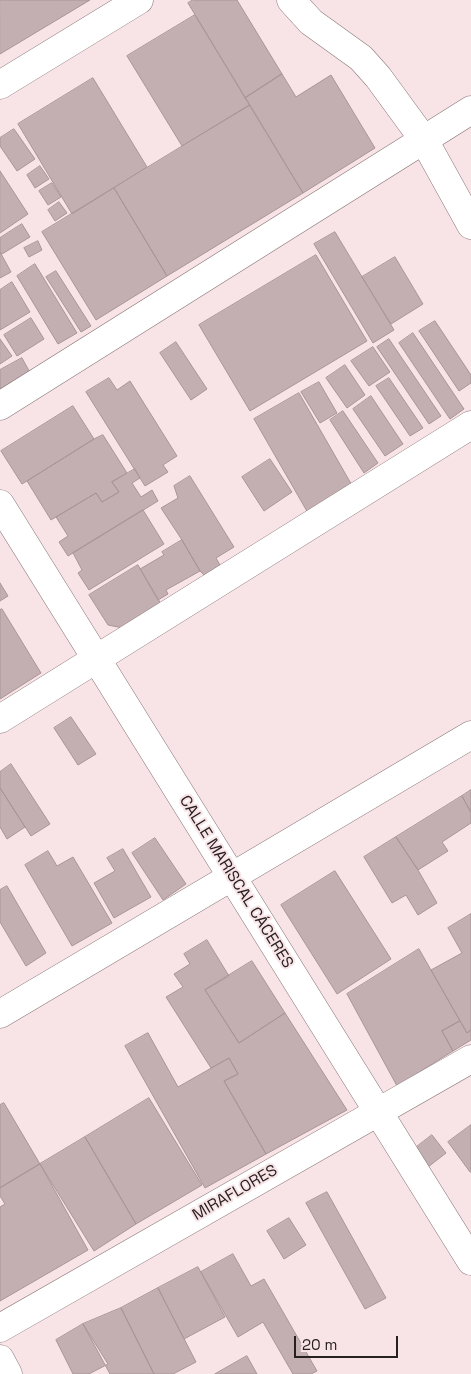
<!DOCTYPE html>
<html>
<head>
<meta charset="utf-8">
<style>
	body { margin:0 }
	#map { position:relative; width:471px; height:1374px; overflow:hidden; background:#f8e4e6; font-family:"Space Grotesk",sans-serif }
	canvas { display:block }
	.scale { position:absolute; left:294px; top:1336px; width:104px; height:22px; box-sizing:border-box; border:2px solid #272021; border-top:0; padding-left:6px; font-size:15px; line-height:18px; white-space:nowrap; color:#272021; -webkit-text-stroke:4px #f8e4e6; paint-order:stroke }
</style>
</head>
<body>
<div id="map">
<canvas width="471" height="1374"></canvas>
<div class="scale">20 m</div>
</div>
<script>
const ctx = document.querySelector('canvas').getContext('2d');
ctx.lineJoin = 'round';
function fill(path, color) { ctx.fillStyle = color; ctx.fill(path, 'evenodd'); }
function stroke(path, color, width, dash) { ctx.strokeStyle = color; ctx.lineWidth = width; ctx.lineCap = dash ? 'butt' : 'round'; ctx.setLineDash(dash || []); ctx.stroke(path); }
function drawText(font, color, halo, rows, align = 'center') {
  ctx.font = font + ' "Space Grotesk",sans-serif'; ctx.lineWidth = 4; ctx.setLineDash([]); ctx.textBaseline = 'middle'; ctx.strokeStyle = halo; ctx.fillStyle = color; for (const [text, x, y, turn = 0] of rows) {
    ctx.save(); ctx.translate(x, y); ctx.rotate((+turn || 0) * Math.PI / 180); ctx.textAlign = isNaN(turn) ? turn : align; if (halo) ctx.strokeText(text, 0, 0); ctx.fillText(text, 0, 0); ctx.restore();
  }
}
const building = new Path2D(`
	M 0,0 L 90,0 L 0,54 Z
	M 193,0 L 237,0 L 282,74 L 245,98 L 188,3 Z
	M 195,15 L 250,105 L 182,146 L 127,56 Z
	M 282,74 L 296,97 L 331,75 L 375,148 L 303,193 L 245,98 Z
	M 93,78 L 147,167 L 72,214 L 18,124 Z
	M 250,105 L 303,193 L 167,276 L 114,188 Z
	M 14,129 L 35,159 L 17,171 L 0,146 L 0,138 Z
	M 40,166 L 49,179 L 35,188 L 27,175 Z
	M 0,171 L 28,214 L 0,233 Z
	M 52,183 L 61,197 L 48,205 L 39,191 Z
	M 114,188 L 167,276 L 96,320 L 42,232 Z
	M 59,202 L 67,213 L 55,221 L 48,210 Z
	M 22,224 L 30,237 L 2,254 L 0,252 L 0,238 Z
	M 335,232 L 394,330 L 373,343 L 314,244 Z
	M 38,241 L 42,250 L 29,257 L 24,248 Z
	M 0,252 L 11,272 L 0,278 Z
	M 316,255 L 367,341 L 250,411 L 199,325 Z
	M 395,257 L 423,304 L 391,324 L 362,277 Z
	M 35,264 L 77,333 L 58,344 L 17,276 Z
	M 56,271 L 91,326 L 81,332 L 46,277 Z
	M 12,282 L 30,312 L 0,330 L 0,290 Z
	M 31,318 L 44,339 L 17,356 L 4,335 Z
	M 435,321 L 471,375 L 471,383 L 459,391 L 419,331 Z
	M 413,333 L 464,409 L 450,419 L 399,343 Z
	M 0,339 L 12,356 L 0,364 Z
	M 389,339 L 441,416 L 429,424 L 377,347 Z
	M 176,342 L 207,389 L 191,400 L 160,353 Z
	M 373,347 L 390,372 L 369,386 L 351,361 Z
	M 22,358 L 33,378 L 0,397 L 0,370 Z
	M 345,365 L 365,395 L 347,408 L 326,378 Z
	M 109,378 L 117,390 L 130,381 L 177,456 L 163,465 L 168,472 L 145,486 L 86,392 Z
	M 389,378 L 423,428 L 410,436 L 376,386 Z
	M 319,382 L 337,413 L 320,423 L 301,392 Z
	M 299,393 L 357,494 L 312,520 L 254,419 Z
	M 371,396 L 403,444 L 385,456 L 353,409 Z
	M 73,406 L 94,439 L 22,484 L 1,451 Z
	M 343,411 L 378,463 L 364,473 L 330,420 Z
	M 103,435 L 127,473 L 112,482 L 119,492 L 102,502 L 96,493 L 51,520 L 27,481 L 94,439 Z
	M 270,459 L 292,492 L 264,511 L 242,477 Z
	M 135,469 L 140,478 L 132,483 L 141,497 L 152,490 L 158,501 L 68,556 L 59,542 L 68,536 L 56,517 L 96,493 L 102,502 L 119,492 L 112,482 Z
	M 190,476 L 234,547 L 216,558 L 220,565 L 204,575 L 200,571 L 182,540 L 161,508 L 178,498 L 174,486 Z
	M 143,510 L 164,544 L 89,590 L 78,573 L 82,570 L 73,553 Z
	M 182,540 L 200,571 L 166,590 L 168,594 L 158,600 L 140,569 L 164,555 L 162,552 Z
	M 138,565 L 161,604 L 123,628 L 108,625 L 89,595 Z
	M 0,583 L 8,596 L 0,601 Z
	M 2,609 L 41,673 L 0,699 L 0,610 Z
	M 71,717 L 96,754 L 78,765 L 54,728 Z
	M 11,764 L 50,824 L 31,836 L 0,788 L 0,772 Z
	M 0,788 L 25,827 L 7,839 L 0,827 Z
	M 471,790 L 471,812 L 462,796 Z
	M 462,796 L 471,813 L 471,823 L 442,842 L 448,851 L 418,870 L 396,837 Z
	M 396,837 L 418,870 L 437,903 L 418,915 L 406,895 L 392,903 L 364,857 Z
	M 155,838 L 186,884 L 163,900 L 132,853 Z
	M 123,849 L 151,897 L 114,918 L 94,883 L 115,871 L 107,858 Z
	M 48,851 L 57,866 L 73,857 L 112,923 L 72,946 L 25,865 Z
	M 335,871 L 391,959 L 337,994 L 281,905 Z
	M 7,886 L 46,953 L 26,966 L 0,922 L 0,890 Z
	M 471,914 L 471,1030 L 467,1033 L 431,970 L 462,953 L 448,928 Z
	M 207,940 L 229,976 L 205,990 L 239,1043 L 285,1013 L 347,1110 L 266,1154 L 224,1081 L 238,1074 L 229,1058 L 211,1068 L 166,997 L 183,987 L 174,974 L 190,964 L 184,954 Z
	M 419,949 L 460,1021 L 442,1031 L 453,1051 L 397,1086 L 347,994 Z
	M 252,961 L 285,1013 L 239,1043 L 205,990 Z
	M 460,1021 L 467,1033 L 471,1030 L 471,1040 L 453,1051 L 442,1031 Z
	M 148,1033 L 178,1087 L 229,1058 L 238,1074 L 224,1081 L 266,1154 L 205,1188 L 125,1046 Z
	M 149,1098 L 202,1185 L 136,1224 L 85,1137 Z
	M 4,1103 L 40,1164 L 0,1188 L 0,1105 Z
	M 471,1125 L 471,1172 L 470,1172 L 448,1142 Z
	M 432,1135 L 446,1153 L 428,1167 L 414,1149 Z
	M 85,1137 L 136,1224 L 94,1251 L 40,1164 Z
	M 40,1164 L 88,1250 L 0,1301 L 0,1207 L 5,1204 L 0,1196 L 0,1188 Z
	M 327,1192 L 386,1298 L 365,1309 L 306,1203 Z
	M 289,1218 L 306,1245 L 284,1259 L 267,1231 Z
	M 233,1254 L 251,1286 L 264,1279 L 317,1371 L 311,1374 L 293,1374 L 263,1322 L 238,1337 L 201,1272 Z
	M 198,1267 L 225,1317 L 184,1339 L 158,1288 Z
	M 158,1288 L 196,1362 L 173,1374 L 154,1374 L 121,1308 Z
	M 121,1308 L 154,1374 L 110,1374 L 83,1324 Z
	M 83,1324 L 108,1364 L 89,1374 L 73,1374 L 56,1340 Z
	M 247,1356 L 257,1374 L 215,1374 Z`);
fill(building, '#c3afb2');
stroke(building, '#a89597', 1);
const minor = new Path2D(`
	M 291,0 L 311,22 L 361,58 L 378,77 L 424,140 L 471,225
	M 0,85 L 139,0
	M 0,406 L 471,110
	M 0,504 L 471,1261
	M 0,719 L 471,425
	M 0,1014 L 471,735
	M 0,1328 L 471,1059
	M 0,1359 L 8,1374`);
stroke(minor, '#897779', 29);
stroke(minor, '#fff', 28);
drawText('16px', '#272021', '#f8e4e6', [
	["CALLE MARISCAL CÁCERES",236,882,58],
	["MIRAFLORES",235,1193,-30]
]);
</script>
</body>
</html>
